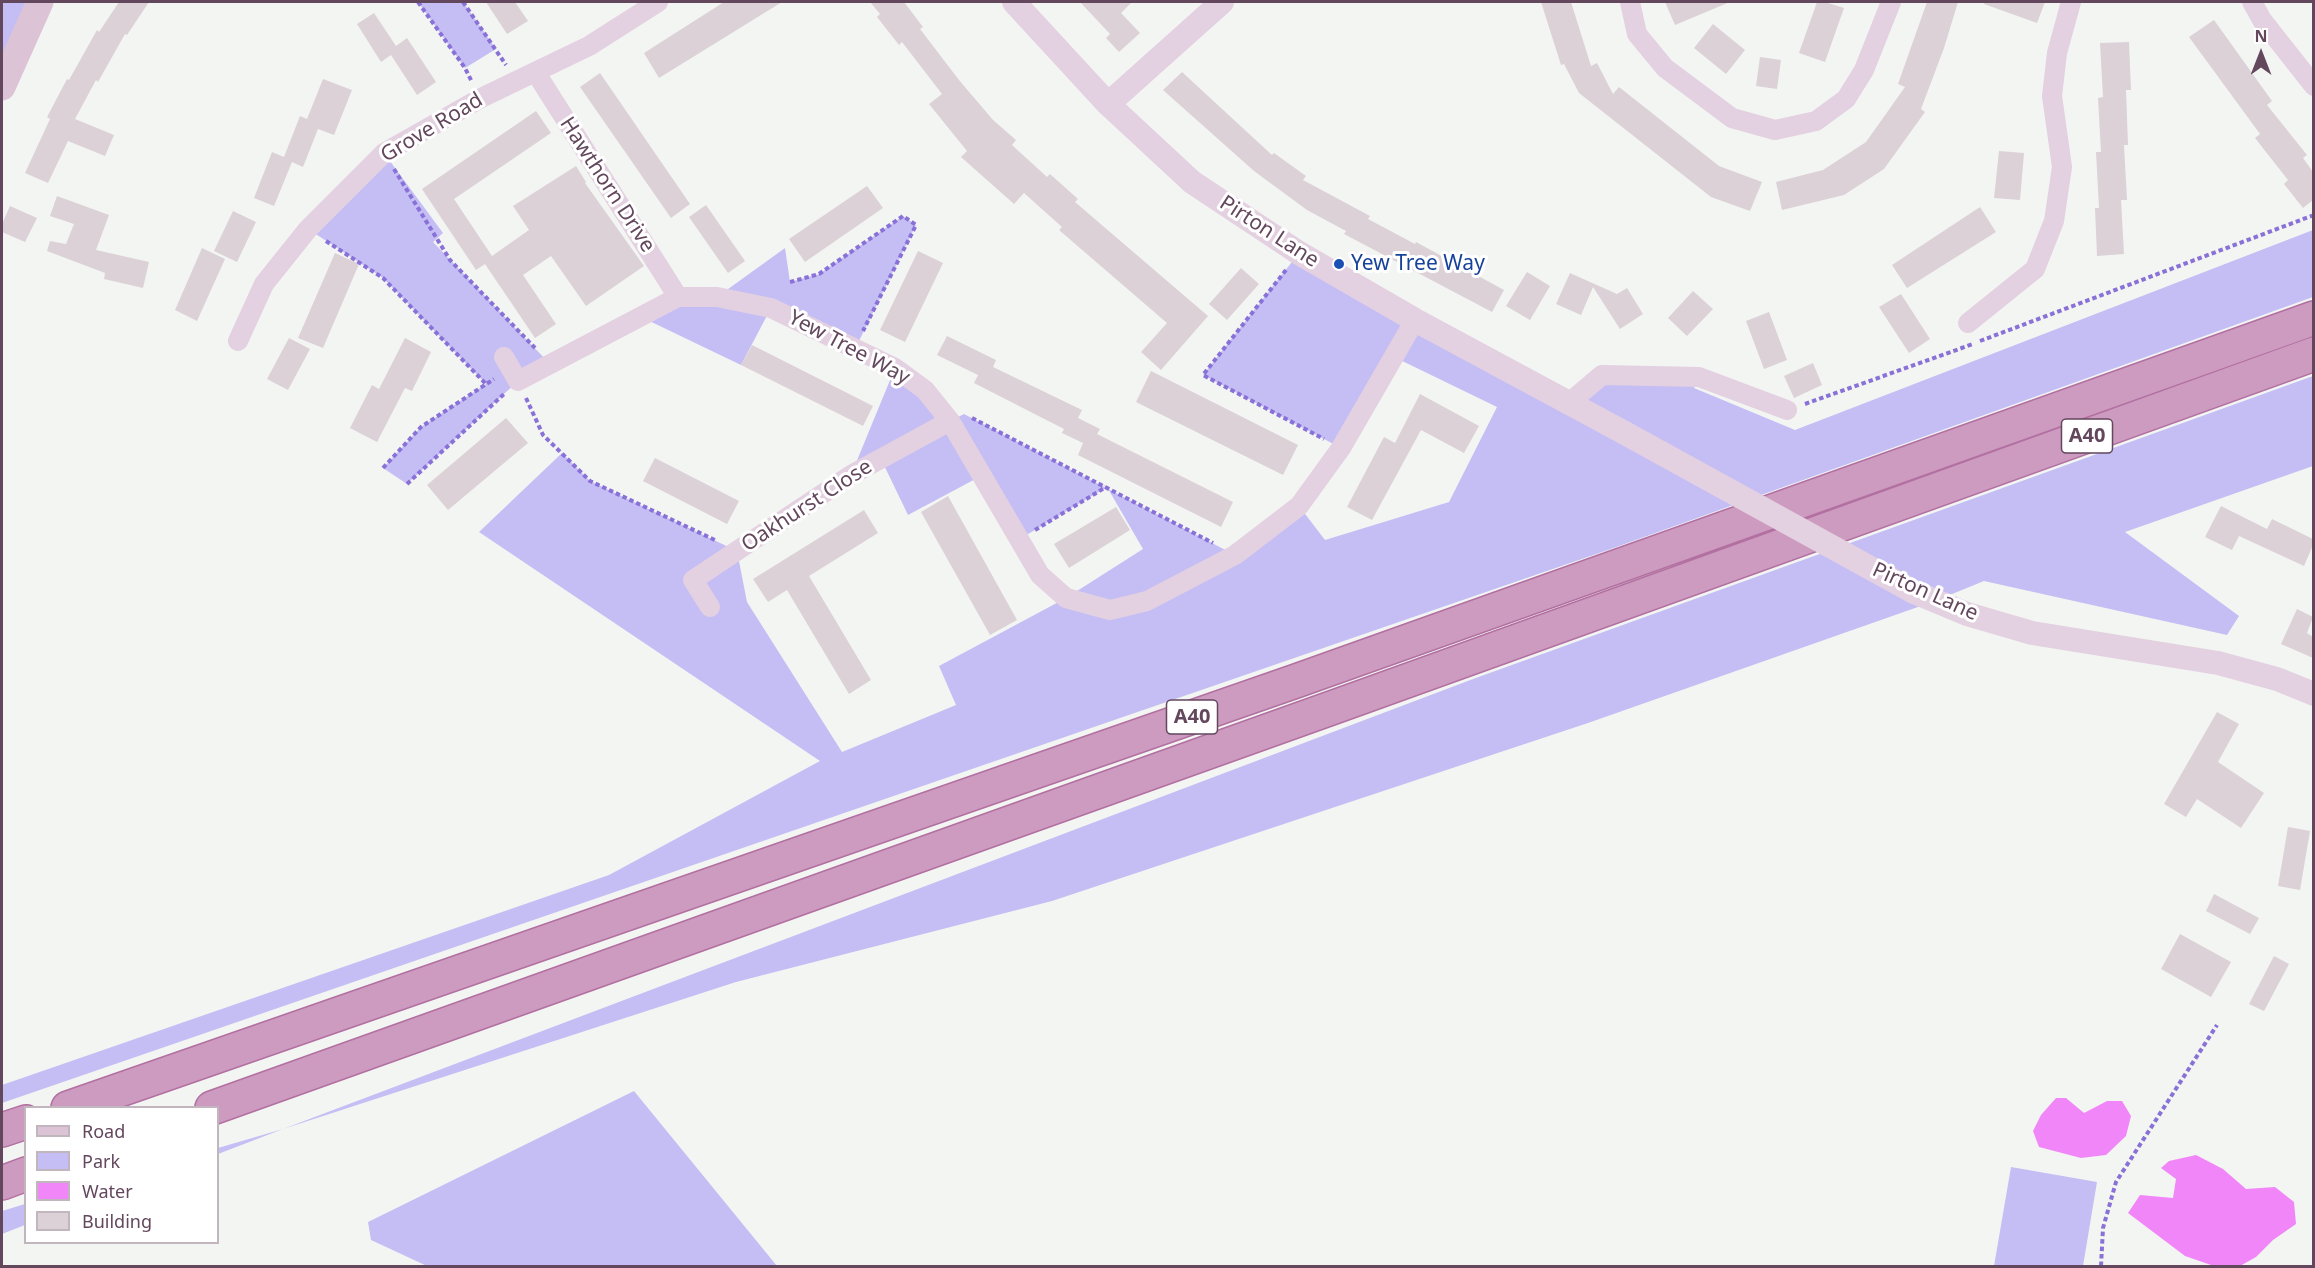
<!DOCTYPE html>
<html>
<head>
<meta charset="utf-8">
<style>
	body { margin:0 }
	#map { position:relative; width:2315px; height:1268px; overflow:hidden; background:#f3f5f2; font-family:"Noto Sans",sans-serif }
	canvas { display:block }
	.frame { position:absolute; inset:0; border:3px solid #63475d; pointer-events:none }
	.legend { position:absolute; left:24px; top:1106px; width:195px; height:138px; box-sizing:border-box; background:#fff; border:2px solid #c1b5be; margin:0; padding:8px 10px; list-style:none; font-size:18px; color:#63475d }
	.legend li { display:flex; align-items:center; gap:12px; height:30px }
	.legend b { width:30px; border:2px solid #c1b5be }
	.north { position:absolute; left:2231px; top:24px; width:60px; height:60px; -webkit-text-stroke:4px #fff; paint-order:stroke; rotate:0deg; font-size:16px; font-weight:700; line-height:24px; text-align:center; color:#63475d }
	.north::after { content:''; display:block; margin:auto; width:21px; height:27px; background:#63475d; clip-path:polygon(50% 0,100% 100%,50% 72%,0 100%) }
</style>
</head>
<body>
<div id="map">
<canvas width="2315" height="1268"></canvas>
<div class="frame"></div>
<ul class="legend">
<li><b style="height:8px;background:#ddc3d6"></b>Road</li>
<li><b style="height:16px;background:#c4bef5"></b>Park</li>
<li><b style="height:16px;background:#f086f7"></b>Water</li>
<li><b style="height:16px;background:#dbd1d7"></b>Building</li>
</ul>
<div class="north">N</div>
</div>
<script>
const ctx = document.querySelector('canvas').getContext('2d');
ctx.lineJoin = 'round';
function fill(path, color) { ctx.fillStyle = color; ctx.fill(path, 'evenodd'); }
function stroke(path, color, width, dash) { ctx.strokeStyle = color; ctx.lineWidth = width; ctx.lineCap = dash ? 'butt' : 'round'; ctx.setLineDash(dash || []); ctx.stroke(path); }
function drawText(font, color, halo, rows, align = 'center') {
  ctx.font = font + ' "Noto Sans",sans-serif'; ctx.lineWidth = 6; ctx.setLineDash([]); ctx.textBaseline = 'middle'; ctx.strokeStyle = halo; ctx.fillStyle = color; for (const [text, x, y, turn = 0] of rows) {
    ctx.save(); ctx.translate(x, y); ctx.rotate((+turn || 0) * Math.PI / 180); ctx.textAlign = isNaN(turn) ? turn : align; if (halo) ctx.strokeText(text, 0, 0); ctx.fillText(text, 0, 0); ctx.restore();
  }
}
fill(new Path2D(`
	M 2,2 L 40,2 L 2,87 Z
	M 418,2 L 463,2 L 496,49 L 465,68 Z
	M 384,153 L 443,233 L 433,242 L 550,364 L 518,381 L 407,484 L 383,468 L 421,427 L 486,384 L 383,278 L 308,229 Z
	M 903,216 L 916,225 L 856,347 L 771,308 L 741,365 L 639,316 L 717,297 L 785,248 L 790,282 L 819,274 Z
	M 2313,230 L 2313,297 L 1608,550 L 2,1103 L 2,1085 L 609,875 L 820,761 L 479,532 L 562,453 L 590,481 L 737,551 L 747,602 L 842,752 L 956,705 L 939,666 L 1066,598 L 1143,549 L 1107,487 L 1018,540 L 981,476 L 908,515 L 881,459 L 851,475 L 895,368 L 950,421 L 964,414 L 1235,555 L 1299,506 L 1325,540 L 1449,502 L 1497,407 L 1394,357 L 1341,448 L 1203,375 L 1299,253 L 1569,403 L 1602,375 L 1699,377 L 1694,388 L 1795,430 Z
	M 2313,376 L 2313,466 L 2125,532 L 2239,616 L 2227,635 L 1984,581 L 1935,601 L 1588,723 L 1052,901 L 736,982 L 283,1129 L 218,1154 L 218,1148 L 283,1129 L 1473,679 Z
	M 634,1091 L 777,1266 L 427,1266 L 371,1240 L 368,1222 Z
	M 2011,1167 L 2097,1182 L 2083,1266 L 1994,1266 Z
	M 25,1204 L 25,1225 L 2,1234 L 2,1211 Z`), '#c4bef5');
fill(new Path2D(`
	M 2056,1098 L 2066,1098 L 2084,1113 L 2107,1101 L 2122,1101 L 2131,1116 L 2126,1136 L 2106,1155 L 2081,1158 L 2039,1147 L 2033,1131 L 2041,1115 Z
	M 2196,1155 L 2223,1169 L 2246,1189 L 2275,1187 L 2294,1202 L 2296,1224 L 2273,1240 L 2256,1257 L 2240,1266 L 2214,1266 L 2185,1256 L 2128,1213 L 2140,1195 L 2173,1198 L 2176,1179 L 2161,1168 L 2169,1161 Z`), '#f086f7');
fill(new Path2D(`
	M 119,2 L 149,2 L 127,35 L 125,34 L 98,82 L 96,80 L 75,119 L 114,135 L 105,156 L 68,141 L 48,183 L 25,173 L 50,119 L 47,117 L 67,79 L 69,80 L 97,30 L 99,32 Z
	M 486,2 L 515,2 L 528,21 L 507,34 Z
	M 724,2 L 782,2 L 659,78 L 644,53 Z
	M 870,2 L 904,2 L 923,27 L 920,29 L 959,80 L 993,120 L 1016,140 L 1012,145 L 1047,177 L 1050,174 L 1078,199 L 1075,202 L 1208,316 L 1161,370 L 1141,352 L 1167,323 L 1059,230 L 1062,227 L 1024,193 L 1014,204 L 961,157 L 967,151 L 929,104 L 942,94 L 902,42 L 899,45 L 877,17 L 880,14 Z
	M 1080,2 L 1132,2 L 1121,13 L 1140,33 L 1119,52 L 1106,38 L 1110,34 Z
	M 1541,2 L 1571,2 L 1591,66 L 1597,63 L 1613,94 L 1619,87 L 1719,166 L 1762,182 L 1750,211 L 1711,197 L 1579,93 L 1564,64 L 1561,65 Z
	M 1665,2 L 1730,2 L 1675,25 Z
	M 1817,2 L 1825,2 L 1844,8 L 1825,62 L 1799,53 Z
	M 1927,2 L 1958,2 L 1944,48 L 1921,109 L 1925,112 L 1884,169 L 1844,195 L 1782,210 L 1776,182 L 1823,170 L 1866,142 L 1905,87 L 1898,84 Z
	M 1985,2 L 2045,2 L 2037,23 L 1984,4 Z
	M 374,13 L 396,46 L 407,38 L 436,82 L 417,95 L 391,55 L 381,62 L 357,24 Z
	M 2214,20 L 2272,101 L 2267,105 L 2307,155 L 2303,158 L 2313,172 L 2313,200 L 2303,208 L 2284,184 L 2288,180 L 2255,138 L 2260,134 L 2189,37 Z
	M 1713,24 L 1745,50 L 1726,74 L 1694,48 Z
	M 2129,42 L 2131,90 L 2126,90 L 2128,145 L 2124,145 L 2127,200 L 2121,200 L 2124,254 L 2097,256 L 2095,208 L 2099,208 L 2096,152 L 2101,152 L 2098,98 L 2103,97 L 2100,43 Z
	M 1760,57 L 1781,60 L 1777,89 L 1756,86 Z
	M 1182,72 L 1272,155 L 1274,153 L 1306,176 L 1303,180 L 1370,216 L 1368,219 L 1415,244 L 1416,242 L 1504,290 L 1492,312 L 1344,234 L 1346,231 L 1307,210 L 1254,171 L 1163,90 Z
	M 600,73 L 690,204 L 671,218 L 580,87 Z
	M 323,79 L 352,90 L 334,135 L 318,129 L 303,167 L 292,162 L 274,206 L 254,198 L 272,152 L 284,157 L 300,116 L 307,119 Z
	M 536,111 L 551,133 L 454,199 L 492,256 L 529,230 L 513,206 L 576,166 L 586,182 L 585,183 L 644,266 L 586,306 L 551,256 L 523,275 L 556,324 L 535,338 L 485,264 L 476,270 L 422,189 Z
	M 1999,151 L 2024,153 L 2020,200 L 1994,198 Z
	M 867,186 L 883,208 L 805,262 L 789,239 Z
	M 57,196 L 109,215 L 96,250 L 149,262 L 143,288 L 104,279 L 105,273 L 47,251 L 50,241 L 66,244 L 74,224 L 50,216 Z
	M 706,205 L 745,261 L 728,273 L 689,217 Z
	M 10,206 L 37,218 L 25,242 L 2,232 L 2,224 Z
	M 1980,207 L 1996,232 L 1907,288 L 1892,265 Z
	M 233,211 L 256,222 L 237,262 L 214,251 Z
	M 202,248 L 225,259 L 197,321 L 175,310 Z
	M 918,251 L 943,263 L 905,342 L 880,330 Z
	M 335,253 L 359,264 L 323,348 L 298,338 Z
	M 1241,268 L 1259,284 L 1227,320 L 1209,304 Z
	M 1527,272 L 1550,286 L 1530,320 L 1506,306 Z
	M 1570,273 L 1617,294 L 1627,288 L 1643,314 L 1620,329 L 1593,287 L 1581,315 L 1556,304 Z
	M 1693,291 L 1713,309 L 1687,336 L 1668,318 Z
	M 1901,294 L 1930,339 L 1909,353 L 1879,307 Z
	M 1769,312 L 1787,360 L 1764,369 L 1746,321 Z
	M 947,336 L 996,360 L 993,367 L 1082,410 L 1078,418 L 1100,429 L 1097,434 L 1233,502 L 1221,527 L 1078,455 L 1083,443 L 1062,433 L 1064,429 L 974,383 L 978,375 L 937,355 Z
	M 289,338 L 310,349 L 288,390 L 267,379 Z
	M 405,338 L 431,352 L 412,391 L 405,388 L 377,442 L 350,428 L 372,385 L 379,389 Z
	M 752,345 L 873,406 L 863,426 L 741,365 Z
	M 1813,363 L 1822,385 L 1794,398 L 1784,376 Z
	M 1151,371 L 1298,445 L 1283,475 L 1136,402 Z
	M 1420,394 L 1479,426 L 1464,453 L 1421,430 L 1372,520 L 1347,507 L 1384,437 L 1395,443 Z
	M 506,418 L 528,443 L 448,510 L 427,485 Z
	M 655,458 L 739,501 L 727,524 L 643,481 Z
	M 948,496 L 1017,620 L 990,635 L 921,512 Z
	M 2221,506 L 2267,529 L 2272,519 L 2313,539 L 2313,545 L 2304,566 L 2239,536 L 2232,550 L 2205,537 Z
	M 1116,507 L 1130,530 L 1069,568 L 1054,544 Z
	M 864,510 L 878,533 L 809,576 L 871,680 L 849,694 L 787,590 L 768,602 L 753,579 Z
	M 2297,609 L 2313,617 L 2307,633 L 2313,637 L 2313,658 L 2281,644 Z
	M 2217,712 L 2239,724 L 2218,762 L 2264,793 L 2241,828 L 2197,799 L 2186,817 L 2164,804 Z
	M 2288,827 L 2310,831 L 2300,890 L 2278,886 Z
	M 2214,894 L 2259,918 L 2250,934 L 2206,911 Z
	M 2180,934 L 2231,962 L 2211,997 L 2161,969 Z
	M 2274,956 L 2289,964 L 2264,1011 L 2249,1004 Z`), '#dbd1d7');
const trunk = new Path2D(`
	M 68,1108 L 1296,681 L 2314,318
	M 212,1108 L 1337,706 L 2314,354
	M 2,1130 L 26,1122
	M 2,1183 L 26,1174`);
stroke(trunk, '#b270a1', 36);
stroke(new Path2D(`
	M 418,2 L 465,68 L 472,82
	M 463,2 L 506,65
	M 394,169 L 450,260 L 535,348
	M 326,241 L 383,278 L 486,384
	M 1286,270 L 1203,375 L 1324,439
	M 790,282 L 819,274 L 903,216 L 916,225 L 863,331
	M 1980,341 L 2314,215
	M 526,398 L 543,435 L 590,481 L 717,541
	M 1805,404 L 1973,344
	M 972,418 L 1213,543
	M 383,468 L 421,427 L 494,379
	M 407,484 L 504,394
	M 1035,530 L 1106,487
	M 2101,1266 L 2103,1228 L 2116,1182 L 2217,1025`), '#8971d8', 4, [4.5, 3]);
stroke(new Path2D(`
	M 1630,2 L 1637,34 L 1665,68 L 1732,118 L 1775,130 L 1816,121 L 1846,99 L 1864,70 L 1891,2
	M 2252,2 L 2262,20 L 2314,86
	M 536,73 L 678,297
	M 1968,323 L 2035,269 L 2054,221 L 2062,167 L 2052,96 L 2057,53 L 2071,2
	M 238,341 L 264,284 L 308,229 L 384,153 L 481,98 L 589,46 L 658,2
	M 504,357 L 518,381 L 678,297 L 717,297 L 771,308 L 895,368 L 925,390 L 950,421 L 1040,575 L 1066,598 L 1110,610 L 1147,601 L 1235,555 L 1299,506 L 1341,448 L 1415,320
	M 1569,403 L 1602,375 L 1699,377 L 1787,410
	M 710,607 L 693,580 L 851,475 L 950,421`), '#e3d0e0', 20);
stroke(new Path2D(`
	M 1014,2 L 1108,104 L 1192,182 L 1299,253 L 1415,320 L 1623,432
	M 1108,104 L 1222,2
	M 1914,592 L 1967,614 L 2032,633 L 2218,663 L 2277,679 L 2314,694`), '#e3d0e0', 24);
stroke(new Path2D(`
	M 2,87 L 40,2`), '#ddc3d6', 27);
stroke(trunk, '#cd9ac0', 33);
stroke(new Path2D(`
	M 1623,432 L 1914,592`), '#e3d0e0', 24);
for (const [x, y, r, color] of [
	[1339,264,6,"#1a4fb4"]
]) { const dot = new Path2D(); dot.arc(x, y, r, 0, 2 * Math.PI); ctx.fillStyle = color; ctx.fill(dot); stroke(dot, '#fff', 2); }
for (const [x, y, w] of [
	[2087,436,51],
	[1192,717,51]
]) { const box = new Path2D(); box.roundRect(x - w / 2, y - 17, w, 34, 4.5); ctx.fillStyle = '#fff'; ctx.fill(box); stroke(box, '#63475d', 1.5); }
drawText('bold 20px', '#63475d', null, [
	["A40",2087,436],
	["A40",1192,717]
]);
drawText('21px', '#63475d', '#fff', [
	["Grove Road",432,128,-31],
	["Hawthorn Drive",607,185,57],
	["Pirton Lane",1269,232,33],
	["Yew Tree Way",849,348,28],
	["Oakhurst Close",807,506,-33],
	["Pirton Lane",1925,592,24]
]);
drawText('21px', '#164399', '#fff', [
	["Yew Tree Way",1351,264]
], 'left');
</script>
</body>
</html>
